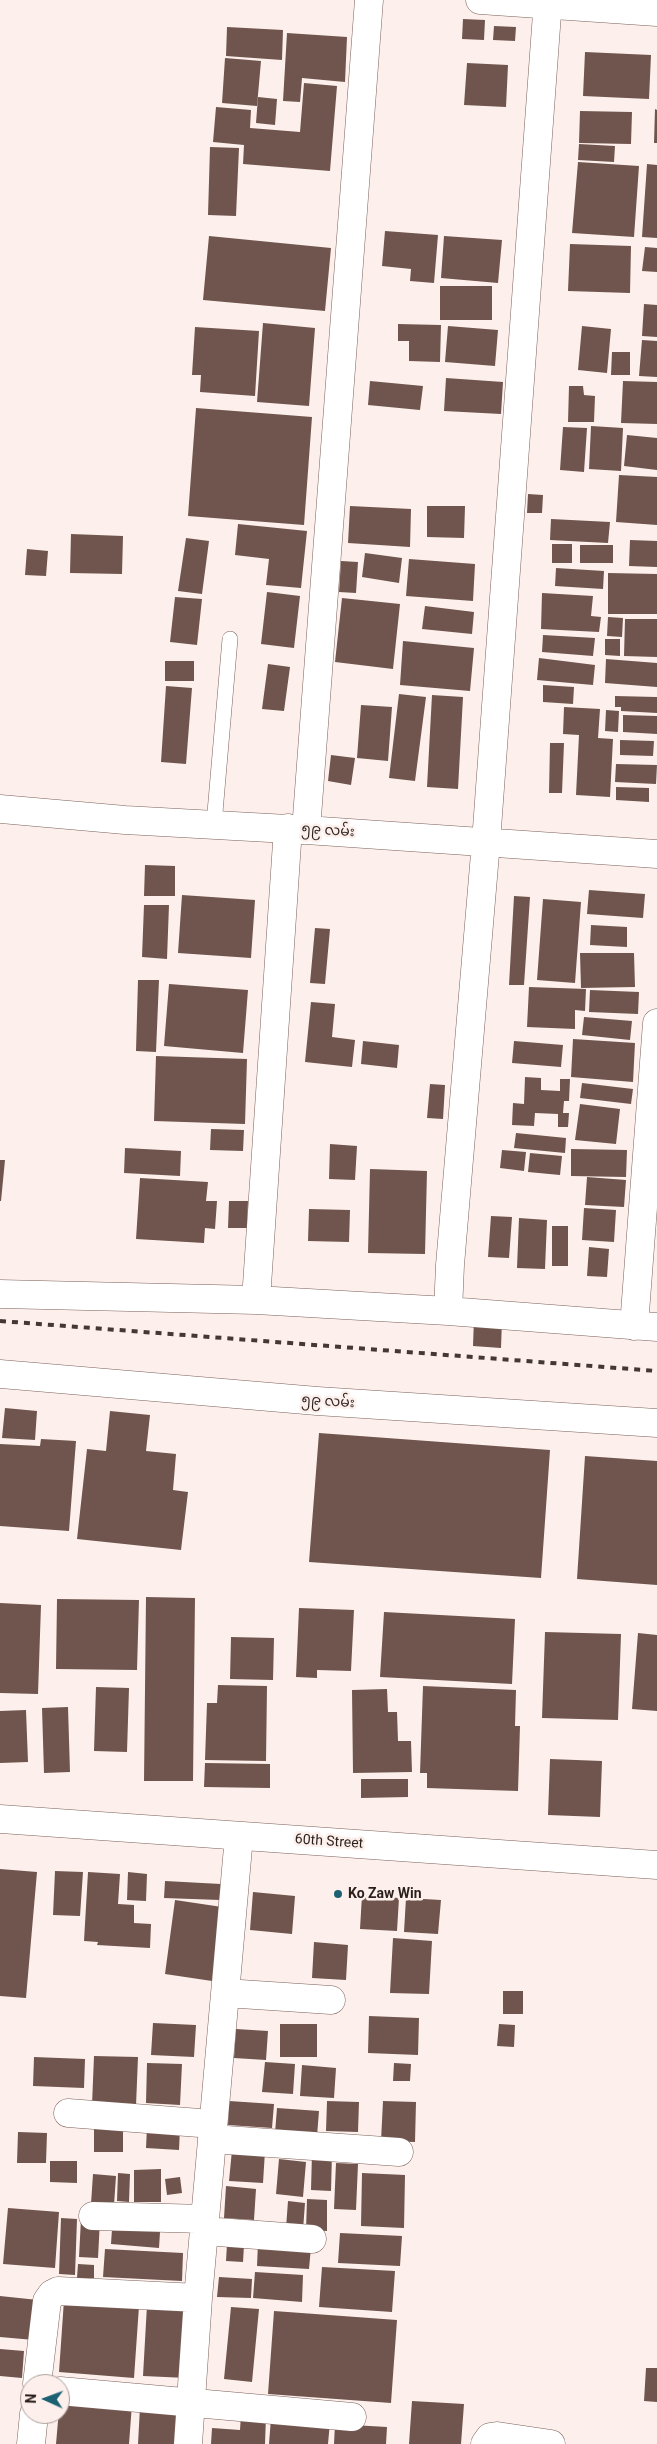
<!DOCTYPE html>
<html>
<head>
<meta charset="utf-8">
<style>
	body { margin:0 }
	#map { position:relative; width:657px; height:2444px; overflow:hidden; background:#fdf0ec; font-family:Roboto,sans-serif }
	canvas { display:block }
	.north { position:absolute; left:20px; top:2374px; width:50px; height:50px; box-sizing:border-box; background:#fdf0ec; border:1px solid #a99c98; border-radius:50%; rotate:272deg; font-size:14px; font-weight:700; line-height:20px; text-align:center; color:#2a1f1b }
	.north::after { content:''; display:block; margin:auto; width:18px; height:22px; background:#1b6172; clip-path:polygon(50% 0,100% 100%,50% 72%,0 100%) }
</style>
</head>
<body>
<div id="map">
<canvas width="657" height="2444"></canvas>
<div class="north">N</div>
</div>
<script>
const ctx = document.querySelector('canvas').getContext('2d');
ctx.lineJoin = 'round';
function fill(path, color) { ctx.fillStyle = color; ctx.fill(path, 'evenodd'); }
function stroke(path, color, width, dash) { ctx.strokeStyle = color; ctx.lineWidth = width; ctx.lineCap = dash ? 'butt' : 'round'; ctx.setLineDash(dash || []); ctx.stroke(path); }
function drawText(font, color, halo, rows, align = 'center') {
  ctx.font = font + ' Roboto,"Noto Sans Myanmar",sans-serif'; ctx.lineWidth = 5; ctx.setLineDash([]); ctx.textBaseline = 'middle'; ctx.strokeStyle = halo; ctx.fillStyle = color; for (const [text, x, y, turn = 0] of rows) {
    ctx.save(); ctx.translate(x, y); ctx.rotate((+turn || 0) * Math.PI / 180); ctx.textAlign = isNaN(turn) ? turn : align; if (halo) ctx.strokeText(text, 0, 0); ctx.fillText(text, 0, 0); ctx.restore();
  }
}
fill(new Path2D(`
	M 463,19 L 485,20 L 484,40 L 462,39 Z
	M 494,26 L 516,27 L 515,41 L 493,40 Z
	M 227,27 L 283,30 L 282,60 L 226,56 Z
	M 287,33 L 347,37 L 345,82 L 302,78 L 300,102 L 283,101 Z
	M 585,52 L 651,55 L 649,99 L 583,96 Z
	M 225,58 L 261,61 L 257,106 L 222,103 Z
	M 467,63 L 508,65 L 506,107 L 464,105 Z
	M 304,83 L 337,86 L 330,171 L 243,164 L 244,145 L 213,142 L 216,107 L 251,110 L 250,128 L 300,132 Z
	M 258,97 L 277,99 L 275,125 L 256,123 Z
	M 655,109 L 657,110 L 657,143 L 654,143 Z
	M 580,111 L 632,112 L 631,144 L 579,143 Z
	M 579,144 L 615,146 L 614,162 L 578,160 Z
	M 210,147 L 239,148 L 236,216 L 208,215 Z
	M 578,162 L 639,166 L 634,237 L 572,233 Z
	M 647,164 L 657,165 L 657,238 L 642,237 Z
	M 385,231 L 438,235 L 434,283 L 410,281 L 411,269 L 382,266 Z
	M 209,236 L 331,248 L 325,311 L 203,300 Z
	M 444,236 L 502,240 L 498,283 L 441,278 Z
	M 570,244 L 631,246 L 630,293 L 568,291 Z
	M 645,247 L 657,248 L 657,272 L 642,271 Z
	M 440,286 L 492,286 L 492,320 L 440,320 Z
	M 644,304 L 657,305 L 657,337 L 642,336 Z
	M 263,323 L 315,328 L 309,406 L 257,402 Z
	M 398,324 L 441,325 L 440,362 L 409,361 L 409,341 L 398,341 Z
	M 448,326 L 498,330 L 495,366 L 445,362 Z
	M 582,326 L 611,329 L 607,373 L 578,370 Z
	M 195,327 L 259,331 L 255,396 L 200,392 L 201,375 L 192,375 Z
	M 642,340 L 657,341 L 657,377 L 639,376 Z
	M 612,352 L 630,352 L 630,375 L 611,375 Z
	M 446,378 L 503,382 L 501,414 L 444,411 Z
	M 370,381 L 423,386 L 420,410 L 368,405 Z
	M 623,381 L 657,382 L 657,424 L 621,423 Z
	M 569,386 L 583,386 L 584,395 L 595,396 L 594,422 L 568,422 Z
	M 196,408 L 312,417 L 304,525 L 188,516 Z
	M 591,426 L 623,428 L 621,471 L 589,469 Z
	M 563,427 L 587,428 L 584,472 L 560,470 Z
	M 627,435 L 657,438 L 657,470 L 624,466 Z
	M 619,475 L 657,477 L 657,525 L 616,522 Z
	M 528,494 L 543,495 L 542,513 L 527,513 Z
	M 350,506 L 411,509 L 410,547 L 348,543 Z
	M 427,506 L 465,506 L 464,538 L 427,537 Z
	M 551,519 L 610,522 L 608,543 L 550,540 Z
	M 238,524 L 307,531 L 301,588 L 266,585 L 269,559 L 235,555 Z
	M 71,534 L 123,536 L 122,574 L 70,573 Z
	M 186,538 L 209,541 L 202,594 L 178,591 Z
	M 630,540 L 657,541 L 657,567 L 629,566 Z
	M 552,544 L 572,544 L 572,563 L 552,563 Z
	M 580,545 L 613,545 L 613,563 L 580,563 Z
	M 27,549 L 48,551 L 46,576 L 25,575 Z
	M 365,553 L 402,558 L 399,583 L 362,577 Z
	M 409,559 L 475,564 L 473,601 L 406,596 Z
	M 341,561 L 358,562 L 356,593 L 339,592 Z
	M 556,568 L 604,571 L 603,589 L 555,586 Z
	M 608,573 L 657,574 L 657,614 L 608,614 Z
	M 267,592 L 300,596 L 294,648 L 261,644 Z
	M 542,593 L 593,596 L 591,616 L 601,617 L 599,632 L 541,629 Z
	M 175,597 L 202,599 L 197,645 L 170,642 Z
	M 342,598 L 400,604 L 393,669 L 335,662 Z
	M 425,606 L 474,612 L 472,634 L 422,629 Z
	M 608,617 L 623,618 L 622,637 L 607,636 Z
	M 625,619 L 657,619 L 657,657 L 624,656 Z
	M 543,635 L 595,638 L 593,656 L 542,652 Z
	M 605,639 L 620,639 L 620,656 L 605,655 Z
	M 403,641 L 474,648 L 470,691 L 400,685 Z
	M 539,658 L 595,665 L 593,685 L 537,680 Z
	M 606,659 L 657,663 L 657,687 L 605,683 Z
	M 165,661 L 194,661 L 194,681 L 165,681 Z
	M 268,664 L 290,667 L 284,711 L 262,709 Z
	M 543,685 L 574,687 L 573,704 L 543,702 Z
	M 166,686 L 192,688 L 186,764 L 161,762 Z
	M 399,694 L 426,697 L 415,781 L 389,778 Z
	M 432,695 L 463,697 L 458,789 L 427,787 Z
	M 615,696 L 657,697 L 657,713 L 621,711 L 621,707 L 615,707 Z
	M 361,705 L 392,707 L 388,761 L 357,758 Z
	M 564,707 L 600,709 L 598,738 L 613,739 L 610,797 L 576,795 L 579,735 L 563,734 Z
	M 606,710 L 619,711 L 618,732 L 605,731 Z
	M 623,715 L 657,716 L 657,734 L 623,732 Z
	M 620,740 L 654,741 L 653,756 L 620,755 Z
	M 550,743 L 564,743 L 562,793 L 549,793 Z
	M 331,755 L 355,758 L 351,785 L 328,781 Z
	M 616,764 L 657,765 L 656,784 L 615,782 Z
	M 616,787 L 649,788 L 649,802 L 616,800 Z
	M 145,865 L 175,866 L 175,896 L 144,896 Z
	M 589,890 L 645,894 L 643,918 L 587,914 Z
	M 182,895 L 255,900 L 251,958 L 178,953 Z
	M 514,896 L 530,897 L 524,985 L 509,985 Z
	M 543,899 L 581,902 L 575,983 L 537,980 Z
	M 144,905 L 169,905 L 167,959 L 142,957 Z
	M 591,925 L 627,927 L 627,947 L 590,945 Z
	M 315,928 L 330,929 L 325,984 L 310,983 Z
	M 580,953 L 634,953 L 635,987 L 581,988 Z
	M 138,980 L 159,980 L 156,1052 L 136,1051 Z
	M 169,984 L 248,990 L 243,1053 L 164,1046 Z
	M 529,987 L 586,989 L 585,1011 L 575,1010 L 575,1029 L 527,1027 Z
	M 590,990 L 639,992 L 638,1014 L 589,1012 Z
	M 311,1002 L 335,1004 L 332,1037 L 355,1040 L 352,1067 L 305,1062 Z
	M 584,1017 L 632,1021 L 630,1040 L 582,1035 Z
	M 573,1039 L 635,1043 L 633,1082 L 571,1077 Z
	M 363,1041 L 399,1045 L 397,1068 L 361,1064 Z
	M 514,1041 L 563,1045 L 561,1067 L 512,1063 Z
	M 156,1056 L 247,1059 L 245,1124 L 154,1121 Z
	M 525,1077 L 541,1078 L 541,1090 L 560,1091 L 560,1079 L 570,1079 L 569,1101 L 564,1101 L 563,1113 L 569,1113 L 568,1127 L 558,1127 L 558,1114 L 535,1113 L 534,1126 L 512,1125 L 513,1103 L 524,1104 Z
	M 582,1083 L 633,1089 L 631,1104 L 580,1098 Z
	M 430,1084 L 445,1085 L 443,1119 L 427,1118 Z
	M 580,1104 L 620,1109 L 616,1144 L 575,1140 Z
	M 211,1129 L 244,1130 L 243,1151 L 210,1150 Z
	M 516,1133 L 566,1138 L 565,1153 L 514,1148 Z
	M 330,1144 L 357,1146 L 355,1180 L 329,1179 Z
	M 125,1148 L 181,1151 L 180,1176 L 124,1173 Z
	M 571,1149 L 627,1150 L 626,1177 L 571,1176 Z
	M 502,1150 L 526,1152 L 524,1171 L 500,1168 Z
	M 530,1153 L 562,1156 L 560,1175 L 528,1172 Z
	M 0,1160 L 5,1160 L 1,1201 L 0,1201 Z
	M 370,1169 L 427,1171 L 425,1254 L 368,1253 Z
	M 587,1177 L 626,1180 L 624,1207 L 585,1205 Z
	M 140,1178 L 208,1182 L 206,1201 L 217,1201 L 215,1229 L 205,1228 L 204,1243 L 136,1239 Z
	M 229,1201 L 248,1201 L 247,1228 L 228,1228 Z
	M 584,1208 L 616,1210 L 614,1242 L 582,1240 Z
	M 309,1209 L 350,1210 L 349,1242 L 308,1241 Z
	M 491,1216 L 512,1217 L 509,1258 L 488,1257 Z
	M 519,1218 L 547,1220 L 545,1269 L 517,1268 Z
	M 552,1226 L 568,1226 L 568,1266 L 552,1266 Z
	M 589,1247 L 609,1249 L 607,1277 L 587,1276 Z
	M 474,1318 L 502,1320 L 501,1348 L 473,1346 Z
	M 5,1408 L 37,1411 L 35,1440 L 2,1438 Z
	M 110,1411 L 150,1415 L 146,1451 L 176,1454 L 173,1490 L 188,1492 L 181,1550 L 77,1539 L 87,1449 L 106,1451 Z
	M 319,1433 L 550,1450 L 541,1578 L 309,1562 Z
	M 41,1439 L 76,1441 L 69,1531 L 0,1526 L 0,1444 L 40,1446 Z
	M 585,1456 L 657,1461 L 657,1585 L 577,1579 Z
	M 146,1597 L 195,1598 L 193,1781 L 144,1781 Z
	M 57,1599 L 139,1600 L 137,1670 L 56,1669 Z
	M 0,1603 L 41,1605 L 38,1694 L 0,1693 Z
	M 299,1608 L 354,1610 L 351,1671 L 317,1670 L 317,1678 L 296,1677 Z
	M 384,1612 L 515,1619 L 512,1684 L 380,1677 Z
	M 545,1632 L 621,1634 L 618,1720 L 542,1718 Z
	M 638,1633 L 657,1635 L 657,1711 L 632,1709 Z
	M 231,1637 L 274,1638 L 273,1680 L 230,1679 Z
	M 218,1685 L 267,1686 L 266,1761 L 205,1760 L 207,1703 L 217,1703 Z
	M 423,1686 L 516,1690 L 515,1726 L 520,1726 L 518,1791 L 427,1788 L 427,1773 L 420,1773 Z
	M 96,1687 L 129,1688 L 127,1752 L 94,1751 Z
	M 387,1689 L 388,1712 L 397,1712 L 398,1741 L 411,1741 L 412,1772 L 353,1773 L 352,1690 Z
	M 68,1707 L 70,1772 L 44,1773 L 42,1708 Z
	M 26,1710 L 28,1762 L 0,1763 L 0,1711 Z
	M 550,1759 L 602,1761 L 600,1817 L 548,1815 Z
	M 205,1763 L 270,1764 L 270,1788 L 204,1787 Z
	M 361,1779 L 408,1779 L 408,1797 L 361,1798 Z
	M 0,1869 L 37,1872 L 26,1998 L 0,1996 Z
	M 55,1871 L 83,1872 L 80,1916 L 53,1915 Z
	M 88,1872 L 120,1874 L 118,1904 L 134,1905 L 134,1923 L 151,1924 L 150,1948 L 97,1945 L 98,1942 L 84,1941 Z
	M 128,1872 L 147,1874 L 146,1901 L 127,1900 Z
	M 165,1881 L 221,1884 L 220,1900 L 164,1898 Z
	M 253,1892 L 295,1896 L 292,1934 L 250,1930 Z
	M 362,1895 L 399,1898 L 397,1931 L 360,1929 Z
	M 406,1898 L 441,1900 L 438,1934 L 404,1932 Z
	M 175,1900 L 222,1907 L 212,1981 L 165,1974 Z
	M 393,1938 L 432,1941 L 429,1994 L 390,1993 Z
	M 314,1942 L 348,1945 L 346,1980 L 312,1978 Z
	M 503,1991 L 523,1991 L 523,2014 L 503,2014 Z
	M 369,2016 L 419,2018 L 418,2055 L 368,2053 Z
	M 153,2023 L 196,2025 L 194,2057 L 151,2055 Z
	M 280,2024 L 317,2024 L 317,2057 L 280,2057 Z
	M 499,2024 L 515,2025 L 514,2047 L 497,2046 Z
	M 236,2029 L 268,2031 L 266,2060 L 234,2058 Z
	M 94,2056 L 138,2057 L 136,2106 L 92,2105 Z
	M 34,2057 L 85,2059 L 84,2088 L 33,2086 Z
	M 265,2062 L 295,2064 L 293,2094 L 262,2092 Z
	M 147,2063 L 182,2064 L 180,2105 L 146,2103 Z
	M 394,2063 L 411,2064 L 410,2081 L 393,2081 Z
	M 302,2065 L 336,2068 L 334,2098 L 300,2096 Z
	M 229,2101 L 274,2104 L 272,2128 L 228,2125 Z
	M 327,2101 L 359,2102 L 358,2132 L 326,2131 Z
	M 383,2101 L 416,2102 L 415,2142 L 381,2141 Z
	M 277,2108 L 319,2111 L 317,2136 L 275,2133 Z
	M 94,2121 L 123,2121 L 123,2152 L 94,2152 Z
	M 147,2127 L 180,2128 L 179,2150 L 146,2148 Z
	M 18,2132 L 47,2133 L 46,2163 L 17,2163 Z
	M 232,2150 L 265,2151 L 263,2183 L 229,2181 Z
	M 312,2153 L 332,2153 L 331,2191 L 311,2190 Z
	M 279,2159 L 306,2162 L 303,2197 L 276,2194 Z
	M 50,2161 L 77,2161 L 77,2183 L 50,2182 Z
	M 336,2163 L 358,2164 L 356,2210 L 334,2209 Z
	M 161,2169 L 161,2202 L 134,2202 L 134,2170 Z
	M 118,2173 L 130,2174 L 129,2202 L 117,2201 Z
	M 362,2173 L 405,2175 L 404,2228 L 361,2226 Z
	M 93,2174 L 116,2176 L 114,2205 L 91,2204 Z
	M 180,2177 L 182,2193 L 167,2195 L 165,2179 Z
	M 226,2186 L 256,2189 L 254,2220 L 224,2218 Z
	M 307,2199 L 327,2200 L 327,2231 L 306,2230 Z
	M 288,2201 L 305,2203 L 303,2230 L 286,2228 Z
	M 8,2208 L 59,2212 L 55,2268 L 3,2264 Z
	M 61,2218 L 77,2219 L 75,2275 L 59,2274 Z
	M 81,2219 L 100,2220 L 98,2258 L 79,2257 Z
	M 112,2229 L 160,2232 L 159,2248 L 111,2244 Z
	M 340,2233 L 402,2236 L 400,2266 L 338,2263 Z
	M 258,2243 L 311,2247 L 309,2269 L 257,2266 Z
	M 227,2244 L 244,2245 L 243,2262 L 226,2261 Z
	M 105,2249 L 183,2253 L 182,2281 L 103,2277 Z
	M 78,2264 L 94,2265 L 94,2278 L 77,2278 Z
	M 322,2267 L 395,2271 L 392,2312 L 319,2307 Z
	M 255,2272 L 303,2275 L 302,2302 L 253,2298 Z
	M 219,2277 L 252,2279 L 251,2298 L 217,2297 Z
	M 0,2296 L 38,2300 L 34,2340 L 0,2337 Z
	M 64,2300 L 139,2306 L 134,2378 L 59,2372 Z
	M 147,2305 L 191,2307 L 187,2378 L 143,2376 Z
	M 231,2307 L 259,2309 L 252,2382 L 224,2379 Z
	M 274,2311 L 397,2320 L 391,2403 L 268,2394 Z
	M 0,2349 L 24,2351 L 22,2378 L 0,2376 Z
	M 646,2368 L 657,2368 L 657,2402 L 644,2401 Z
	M 60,2398 L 132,2404 L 129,2444 L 56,2444 Z
	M 412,2401 L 464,2404 L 461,2444 L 409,2444 Z
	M 140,2407 L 179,2408 L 177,2444 L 138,2444 Z
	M 241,2414 L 266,2416 L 265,2444 L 211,2444 L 212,2428 L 240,2430 Z
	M 271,2418 L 330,2422 L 328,2444 L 269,2444 Z
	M 335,2424 L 387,2427 L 386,2444 L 334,2444 Z`), '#6f554d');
const service = new Path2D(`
	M 214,824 L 230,639`);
const minor = new Path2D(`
	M 0,809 L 125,820 L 306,830 L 657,854
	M 306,830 L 369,0
	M 0,1294 L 256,1300 L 448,1311 L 657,1327
	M 256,1300 L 288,828
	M 448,1311 L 450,1265 L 486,842 L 548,0
	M 634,1326 L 657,1023
	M 0,1374 L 317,1401 L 657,1423
	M 0,1819 L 657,1865
	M 225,1993 L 331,2000
	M 68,2113 L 213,2124
	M 212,2139 L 399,2152
	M 93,2216 L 205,2219
	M 204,2231 L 312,2239
	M 37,2384 L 47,2301 L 52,2294 L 58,2291 L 198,2298
	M 60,2391 L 352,2417
	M 31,2444 L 34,2414
	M 188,2444 L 198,2298 L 239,1836
	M 485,2444 L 490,2437 L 497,2436 L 551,2444`);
const tertiary = new Path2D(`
	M 480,0 L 657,12`);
stroke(service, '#7b6159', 16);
stroke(minor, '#7b6159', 29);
stroke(tertiary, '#7b6159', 29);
stroke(service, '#fff', 15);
stroke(minor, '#fff', 28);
stroke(tertiary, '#fff', 28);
stroke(new Path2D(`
	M 0,1321 L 657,1371`), '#433834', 4, [6, 6]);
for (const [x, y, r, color] of [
	[338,1894,5,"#1b6172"]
]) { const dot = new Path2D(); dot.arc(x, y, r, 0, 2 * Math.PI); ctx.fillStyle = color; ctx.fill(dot); stroke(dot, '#fdf0ec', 2); }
drawText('14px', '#2a1f1b', '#fdf0ec', [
	["၅၉ လမ်း",328,831,4],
	["၅၉ လမ်း",328,1402,4],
	["60th Street",329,1842,4]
]);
drawText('bold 14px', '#2a1f1b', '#fdf0ec', [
	["Ko Zaw Win",348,1894]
], 'left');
</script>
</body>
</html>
